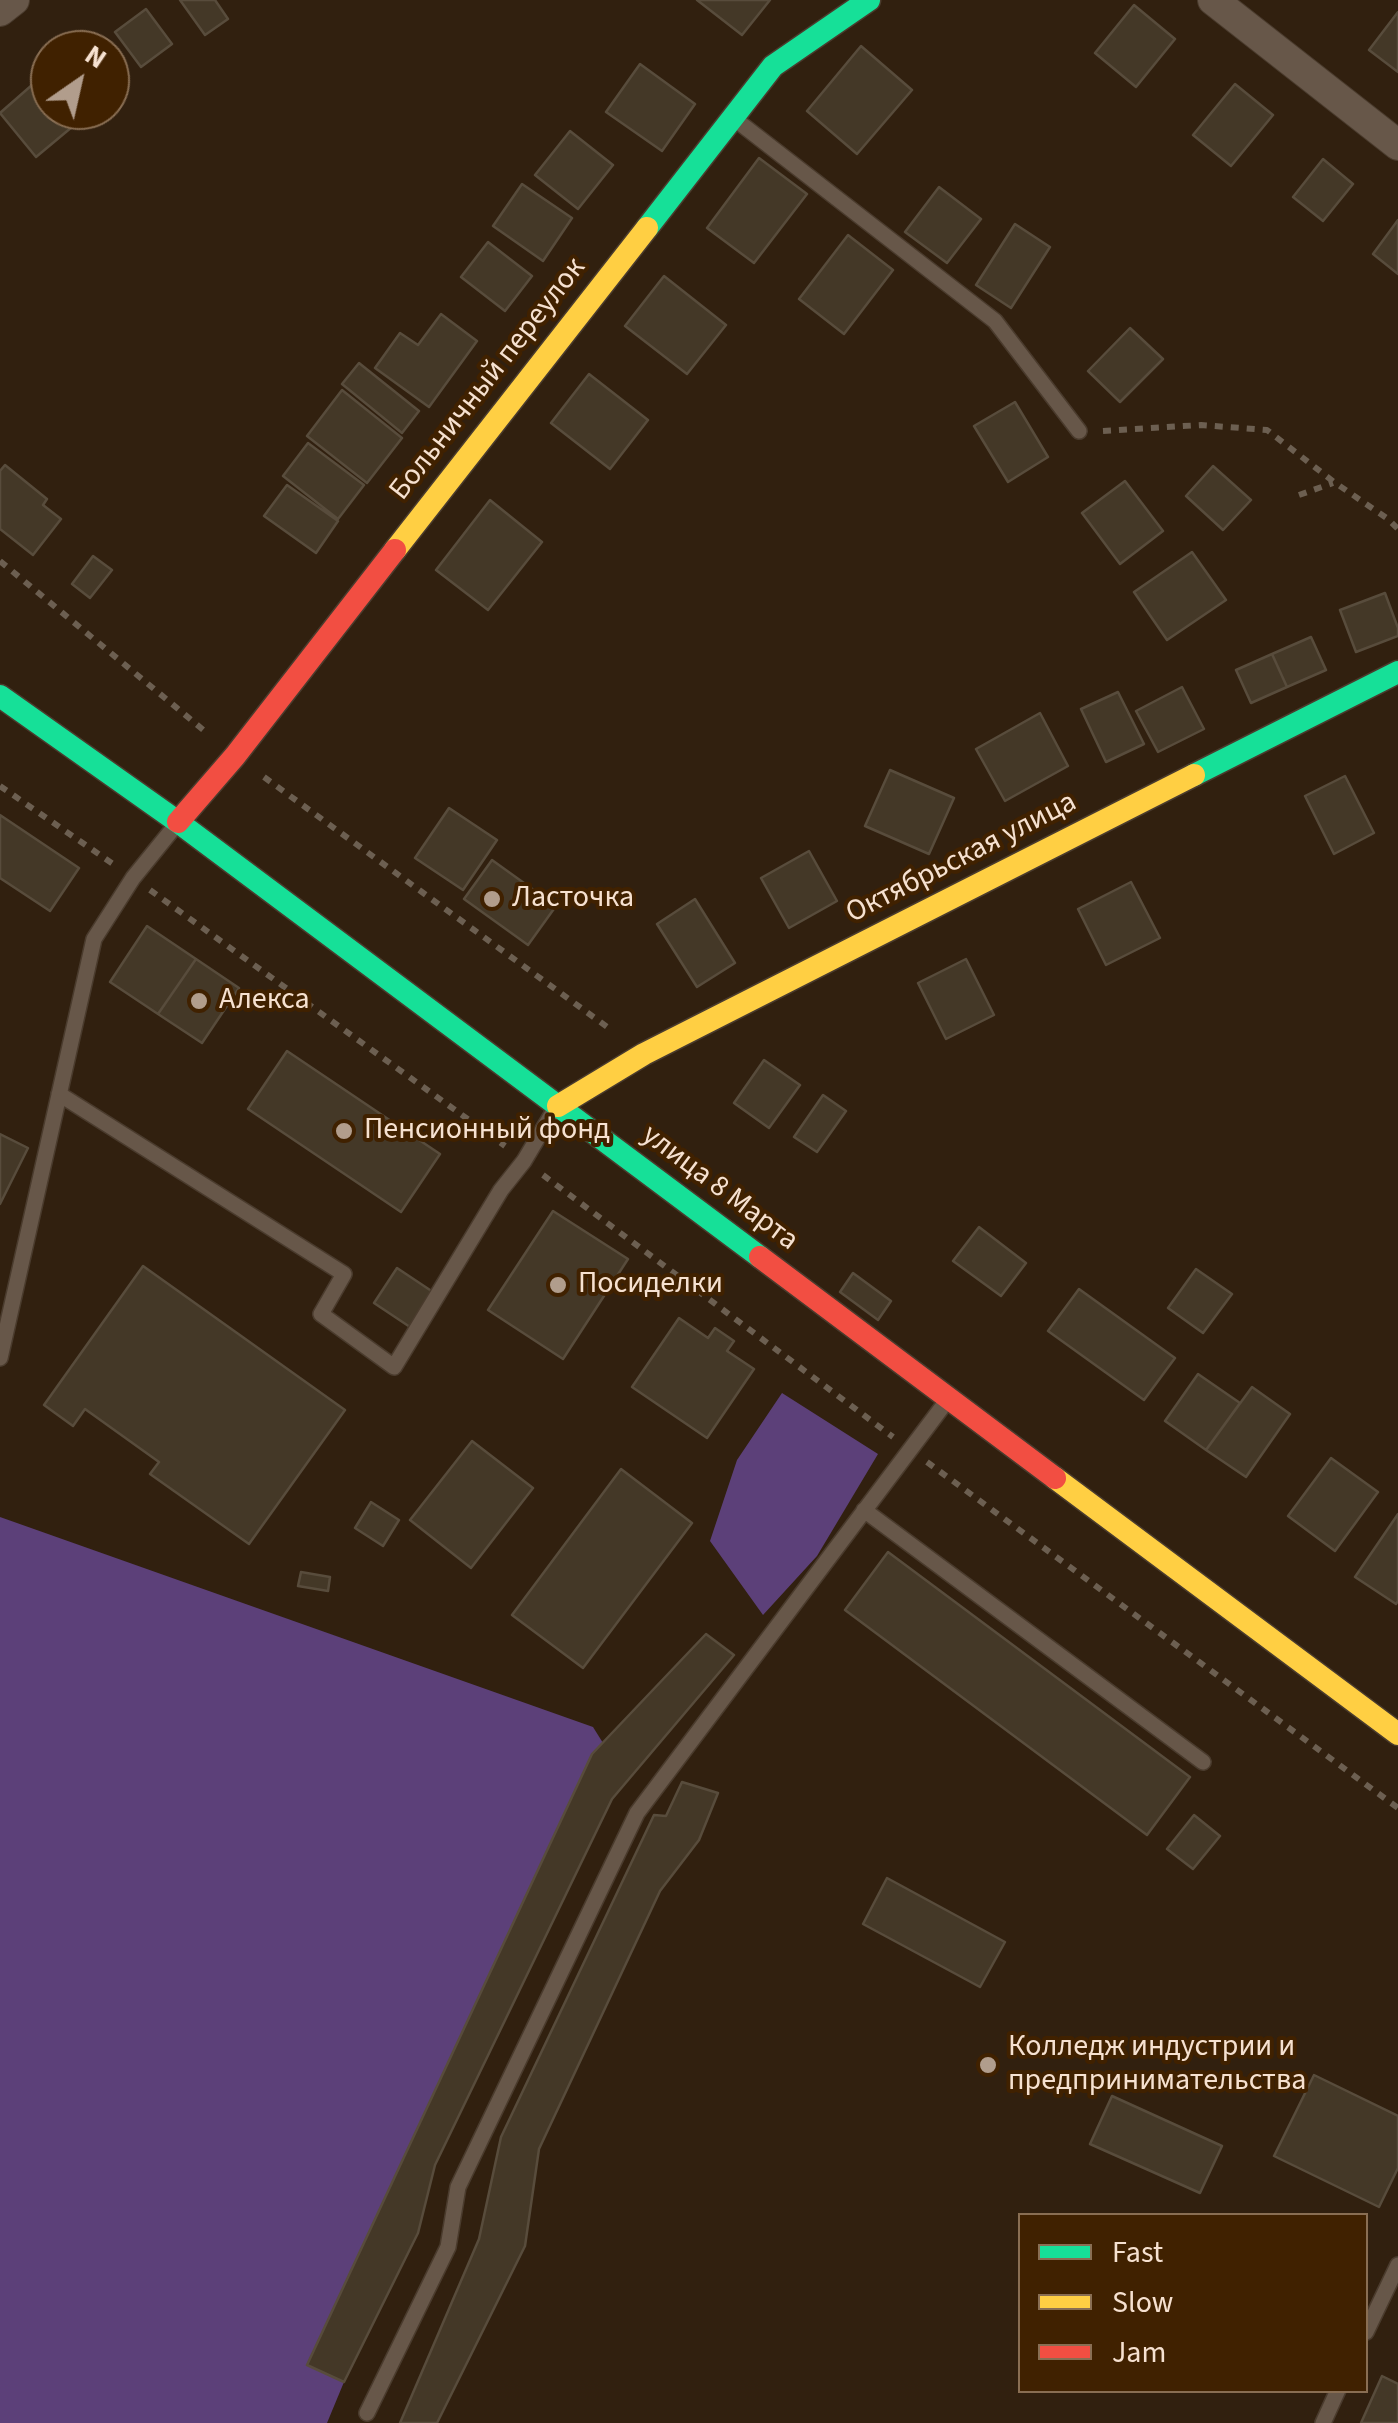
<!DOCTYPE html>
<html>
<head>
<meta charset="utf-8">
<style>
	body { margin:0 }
	#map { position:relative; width:1398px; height:2423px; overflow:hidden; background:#31200f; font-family:"Source Sans 3",sans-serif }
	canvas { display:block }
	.legend { position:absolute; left:1018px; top:2213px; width:350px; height:180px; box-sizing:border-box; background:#402100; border:2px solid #896e53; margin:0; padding:12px 18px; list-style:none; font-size:30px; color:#f6e1d0 }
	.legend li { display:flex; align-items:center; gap:20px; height:50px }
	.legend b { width:50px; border:2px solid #896e53 }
	.north { position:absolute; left:30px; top:30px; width:100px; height:100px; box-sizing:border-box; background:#402100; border:2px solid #896e53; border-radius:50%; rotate:34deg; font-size:28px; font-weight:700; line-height:40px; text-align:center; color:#f6e1d0 }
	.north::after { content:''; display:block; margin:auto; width:35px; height:45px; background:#b19d8c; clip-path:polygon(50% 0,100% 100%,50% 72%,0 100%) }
</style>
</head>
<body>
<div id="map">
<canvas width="1398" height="2423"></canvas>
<ul class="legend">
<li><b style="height:12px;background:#16e098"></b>Fast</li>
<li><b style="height:12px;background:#ffcf43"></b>Slow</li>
<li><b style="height:12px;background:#f24e42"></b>Jam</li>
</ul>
<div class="north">N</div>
</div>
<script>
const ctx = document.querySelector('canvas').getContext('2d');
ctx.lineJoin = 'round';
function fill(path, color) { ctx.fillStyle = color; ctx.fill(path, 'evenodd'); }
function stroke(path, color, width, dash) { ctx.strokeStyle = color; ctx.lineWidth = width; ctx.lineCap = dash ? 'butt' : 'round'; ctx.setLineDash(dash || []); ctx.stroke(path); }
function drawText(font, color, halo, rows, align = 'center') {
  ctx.font = font + ' "Source Sans 3",sans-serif'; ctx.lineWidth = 8; ctx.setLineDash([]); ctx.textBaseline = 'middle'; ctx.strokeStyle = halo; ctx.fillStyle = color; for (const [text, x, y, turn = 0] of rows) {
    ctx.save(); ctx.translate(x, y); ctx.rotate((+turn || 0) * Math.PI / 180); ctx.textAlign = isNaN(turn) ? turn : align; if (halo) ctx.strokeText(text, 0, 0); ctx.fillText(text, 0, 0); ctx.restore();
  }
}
fill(new Path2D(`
	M 782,1393 L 878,1454 L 817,1556 L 763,1615 L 710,1541 L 737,1460 Z
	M 0,1517 L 593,1727 L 603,1743 L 592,1754 L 307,2364 L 344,2382 L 327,2423 L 0,2423 Z`), '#5c4079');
const building = new Path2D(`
	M 180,0 L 215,0 L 228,19 L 205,35 Z
	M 697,0 L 770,0 L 742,35 Z
	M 1134,5 L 1175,39 L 1136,87 L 1095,53 Z
	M 146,9 L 172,44 L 141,67 L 115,32 Z
	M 1398,12 L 1398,72 L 1369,50 Z
	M 861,46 L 912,90 L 857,154 L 807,111 Z
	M 640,64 L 695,104 L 662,151 L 606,112 Z
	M 40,78 L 50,89 L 50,110 L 68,110 L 78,122 L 36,157 L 0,113 Z
	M 1235,84 L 1273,115 L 1231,166 L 1193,135 Z
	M 570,131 L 613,165 L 578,209 L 535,175 Z
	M 759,158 L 807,194 L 754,263 L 707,228 Z
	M 1323,159 L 1353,184 L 1323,221 L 1293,197 Z
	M 522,184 L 572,218 L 543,261 L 493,226 Z
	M 939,187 L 981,219 L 947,263 L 905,232 Z
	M 1398,220 L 1398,274 L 1373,254 Z
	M 1015,224 L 1050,247 L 1011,308 L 976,285 Z
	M 848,235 L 893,270 L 844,334 L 799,299 Z
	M 488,242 L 532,276 L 505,311 L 461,277 Z
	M 664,276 L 726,325 L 687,374 L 625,326 Z
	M 441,314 L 477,341 L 429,407 L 375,368 L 400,333 L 418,345 Z
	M 1130,328 L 1163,359 L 1120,402 L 1088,371 Z
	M 359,363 L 419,411 L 402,433 L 342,384 Z
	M 589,374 L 648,420 L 610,469 L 551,423 Z
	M 342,390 L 402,438 L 367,483 L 307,436 Z
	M 1015,402 L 1048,457 L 1008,482 L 974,426 Z
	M 308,443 L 364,485 L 338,519 L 283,476 Z
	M 5,465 L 47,499 L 43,505 L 61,519 L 33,555 L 0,529 L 0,471 Z
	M 1213,466 L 1251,500 L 1223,530 L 1186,496 Z
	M 1125,481 L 1163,531 L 1120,564 L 1082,513 Z
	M 287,485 L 338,521 L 316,553 L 264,516 Z
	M 490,500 L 542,542 L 488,610 L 436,570 Z
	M 1192,552 L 1226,600 L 1167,640 L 1134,592 Z
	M 93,556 L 112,570 L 90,598 L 72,584 Z
	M 1385,593 L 1398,628 L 1398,636 L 1356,652 L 1340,610 Z
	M 1311,637 L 1326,670 L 1287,687 L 1272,654 Z
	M 1272,654 L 1287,687 L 1251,703 L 1236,670 Z
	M 1182,687 L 1204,729 L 1158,752 L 1136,711 Z
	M 1118,692 L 1144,744 L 1106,762 L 1081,709 Z
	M 1040,713 L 1068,766 L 1005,801 L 976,749 Z
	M 890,770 L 954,798 L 929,854 L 865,826 Z
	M 1345,776 L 1374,833 L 1334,854 L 1305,796 Z
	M 449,808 L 497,840 L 463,890 L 415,858 Z
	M 0,815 L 79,868 L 50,911 L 0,878 Z
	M 809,851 L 837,901 L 789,928 L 761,878 Z
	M 492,860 L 556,906 L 528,945 L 464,899 Z
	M 1131,882 L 1160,938 L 1106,965 L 1078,909 Z
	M 695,899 L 735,963 L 697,987 L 657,924 Z
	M 147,926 L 196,959 L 158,1014 L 110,982 Z
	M 196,959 L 239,988 L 202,1043 L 158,1014 Z
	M 966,959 L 994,1015 L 946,1039 L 918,983 Z
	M 287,1051 L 440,1154 L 401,1212 L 248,1109 Z
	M 764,1060 L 800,1085 L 769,1128 L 734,1103 Z
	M 823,1095 L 846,1111 L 817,1152 L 794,1137 Z
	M 0,1134 L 28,1148 L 0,1204 Z
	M 553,1211 L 628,1259 L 563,1359 L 488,1310 Z
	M 979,1227 L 1026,1263 L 1001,1296 L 953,1261 Z
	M 143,1266 L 345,1410 L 249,1544 L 150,1474 L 159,1462 L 85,1409 L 73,1426 L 44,1405 Z
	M 397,1268 L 433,1292 L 410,1327 L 374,1303 Z
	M 1196,1269 L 1232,1294 L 1203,1333 L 1168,1308 Z
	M 853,1273 L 891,1301 L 878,1320 L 840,1292 Z
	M 1079,1289 L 1175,1358 L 1144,1400 L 1048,1331 Z
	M 679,1318 L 708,1338 L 715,1328 L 734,1341 L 727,1351 L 754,1369 L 707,1438 L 632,1387 Z
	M 1198,1374 L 1240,1403 L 1206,1450 L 1165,1421 Z
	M 1252,1387 L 1290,1414 L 1246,1477 L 1206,1450 Z
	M 472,1441 L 533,1488 L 471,1568 L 410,1520 Z
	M 1331,1458 L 1378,1492 L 1335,1551 L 1288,1516 Z
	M 621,1469 L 692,1523 L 583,1668 L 512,1615 Z
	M 371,1502 L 399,1520 L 383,1546 L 355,1528 Z
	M 1398,1514 L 1398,1601 L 1396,1604 L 1355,1577 Z
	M 888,1552 L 1190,1777 L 1147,1835 L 845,1610 Z
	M 301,1572 L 330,1577 L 328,1591 L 298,1586 Z
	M 706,1634 L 734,1655 L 612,1799 L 435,2165 L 418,2233 L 344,2382 L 307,2365 L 592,1754 Z
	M 682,1782 L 718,1793 L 699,1840 L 660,1891 L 539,2149 L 525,2246 L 437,2423 L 400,2423 L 479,2239 L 501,2137 L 654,1815 L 666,1816 Z
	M 1194,1815 L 1220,1836 L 1193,1869 L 1167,1849 Z
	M 887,1878 L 1005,1942 L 980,1987 L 863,1924 Z
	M 1314,2075 L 1398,2116 L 1398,2168 L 1379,2207 L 1274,2156 Z
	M 1112,2096 L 1222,2146 L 1200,2193 L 1090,2144 Z
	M 1382,2376 L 1398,2384 L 1398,2423 L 1361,2423 Z`);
fill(building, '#443827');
stroke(building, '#584c3c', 2.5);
const lane = new Path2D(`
	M 736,120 L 995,321 L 1079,431
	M 59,1094 L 344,1274 L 321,1314 L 394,1367 L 501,1190 L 524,1161 L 555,1109
	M 0,1358 L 94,939 L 133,878 L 176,825
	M 864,1510 L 1203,1762
	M 1366,2332 L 1398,2265
	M 367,2413 L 448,2247 L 458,2187 L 637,1813 L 946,1402
	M 1323,2423 L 1338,2390`);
const street = new Path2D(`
	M 1213,0 L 1398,145
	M 0,11 L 14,0`);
const fast = new Path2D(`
	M 647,228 L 773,66 L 869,0
	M 0,696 L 178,822 L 760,1257
	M 1194,775 L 1398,672`);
const slow = new Path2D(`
	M 395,550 L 647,228
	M 558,1106 L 644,1054 L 1194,775
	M 1055,1478 L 1398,1734`);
const jam = new Path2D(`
	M 178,822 L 235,756 L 395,550
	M 760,1257 L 1055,1478`);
stroke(lane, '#4a3b2d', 18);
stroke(street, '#4a3b2d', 32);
stroke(fast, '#4a3b2d', 25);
stroke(slow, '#4a3b2d', 25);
stroke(jam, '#4a3b2d', 25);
stroke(new Path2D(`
	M 1103,431 L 1201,425 L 1267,430 L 1334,482 L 1388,519 L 1398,529
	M 1299,495 L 1333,483
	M 0,561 L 207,733
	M 264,777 L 610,1029
	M 0,786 L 116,866
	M 150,890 L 505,1146
	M 543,1175 L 893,1437
	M 927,1462 L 1398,1808`), '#6c5f51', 6, [8, 8]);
stroke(lane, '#675749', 15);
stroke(street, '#675749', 30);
stroke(fast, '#16e098', 22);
stroke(slow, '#ffcf43', 22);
stroke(jam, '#f24e42', 22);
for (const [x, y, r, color] of [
	[492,899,10,"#b19d8c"],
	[199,1001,10,"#b19d8c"],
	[344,1131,10,"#b19d8c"],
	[558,1285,10,"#b19d8c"],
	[988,2065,10,"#b19d8c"]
]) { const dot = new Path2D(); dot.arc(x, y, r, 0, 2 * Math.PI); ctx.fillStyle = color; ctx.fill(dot); stroke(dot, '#402100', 4); }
drawText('30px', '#f6e1d0', '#402100', [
	["Больничный переулок",489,380,-52],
	["Октябрьская улица",962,859,-27],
	["улица 8 Марта",719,1189,37]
]);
drawText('30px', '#f6e1d0', '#402100', [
	["Ласточка",512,899],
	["Алекса",219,1001],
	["Пенсионный фонд",364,1131],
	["Посиделки",578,1285],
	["Колледж индустрии и",1008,2048],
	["предпринимательства",1008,2082]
], 'left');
</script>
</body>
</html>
